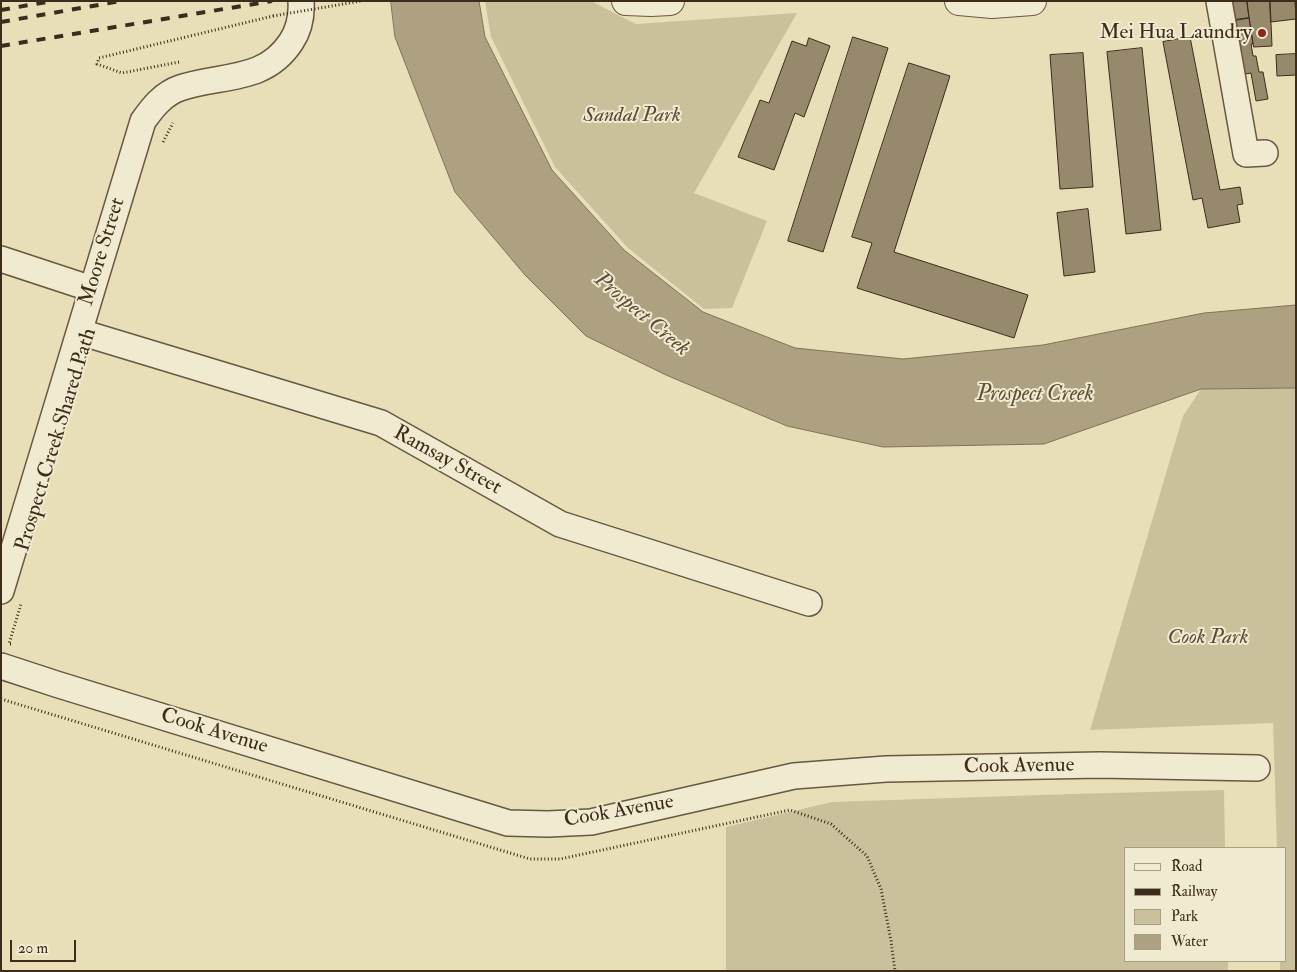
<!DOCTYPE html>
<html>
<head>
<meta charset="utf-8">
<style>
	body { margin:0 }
	#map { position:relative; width:1297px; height:972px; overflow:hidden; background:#e8deb7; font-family:"IM FELL Double Pica",serif }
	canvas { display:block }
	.frame { position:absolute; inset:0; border:2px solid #3d2c1b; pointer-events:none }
	.legend { position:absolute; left:1124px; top:847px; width:162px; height:115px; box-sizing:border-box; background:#f0ead0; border:1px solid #a89e88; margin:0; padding:6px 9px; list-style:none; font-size:15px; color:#3d2c1b }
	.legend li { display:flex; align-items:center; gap:10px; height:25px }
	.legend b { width:25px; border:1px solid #a89e88 }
	.scale { position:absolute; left:10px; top:940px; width:66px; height:22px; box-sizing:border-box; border:2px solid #3d2c1b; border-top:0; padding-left:6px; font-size:15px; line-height:18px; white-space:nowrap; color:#3d2c1b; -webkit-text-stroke:4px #f0ead0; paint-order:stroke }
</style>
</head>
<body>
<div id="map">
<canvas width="1297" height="972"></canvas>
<div class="frame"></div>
<ul class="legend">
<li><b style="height:6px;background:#f0ead0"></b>Road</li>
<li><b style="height:6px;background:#3d2c1b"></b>Railway</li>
<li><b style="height:14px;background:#cbc09c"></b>Park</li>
<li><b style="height:14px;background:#aea182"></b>Water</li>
</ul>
<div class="scale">20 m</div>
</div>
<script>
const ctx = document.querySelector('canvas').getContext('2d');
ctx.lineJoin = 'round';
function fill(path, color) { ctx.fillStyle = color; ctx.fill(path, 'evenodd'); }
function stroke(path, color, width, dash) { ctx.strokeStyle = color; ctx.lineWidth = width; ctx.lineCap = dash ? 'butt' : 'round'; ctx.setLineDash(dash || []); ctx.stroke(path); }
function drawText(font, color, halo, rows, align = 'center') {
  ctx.font = font + ' "IM FELL Double Pica",serif'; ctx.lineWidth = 4; ctx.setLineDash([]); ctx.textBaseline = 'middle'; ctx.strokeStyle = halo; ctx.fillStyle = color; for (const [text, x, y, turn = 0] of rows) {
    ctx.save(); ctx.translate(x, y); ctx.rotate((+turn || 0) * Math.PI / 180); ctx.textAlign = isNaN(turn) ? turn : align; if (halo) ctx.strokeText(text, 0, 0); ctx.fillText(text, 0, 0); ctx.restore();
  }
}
fill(new Path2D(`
	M 485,1 L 591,1 L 636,24 L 797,13 L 694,193 L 767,221 L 732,308 L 704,309 L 628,248 L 555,167 L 491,37 Z
	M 1296,388 L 1296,971 L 1280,971 L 1280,961 L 1286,961 L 1286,848 L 1277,848 L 1273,723 L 1090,730 L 1183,416 L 1201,389 Z
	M 1224,790 L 1225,848 L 1126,848 L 1126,961 L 1228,961 L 1228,971 L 726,971 L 726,827 L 832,802 L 1071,794 Z`), '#cbc09c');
const water = new Path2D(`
	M 391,1 L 479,1 L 485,37 L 552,170 L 624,250 L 703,312 L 795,348 L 903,359 L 1043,345 L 1204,313 L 1296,305 L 1296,388 L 1201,389 L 1044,444 L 883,447 L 787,426 L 666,375 L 586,336 L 525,275 L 455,192 L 395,37 Z`);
fill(water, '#aea182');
stroke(water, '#817259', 1);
const building = new Path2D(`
	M 1228,1 L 1247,1 L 1249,18 L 1232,21 Z
	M 1247,1 L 1270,1 L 1272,46 L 1254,47 Z
	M 1270,1 L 1295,1 L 1296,19 L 1271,22 Z
	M 1249,18 L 1253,44 L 1251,44 L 1253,56 L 1256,56 L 1259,72 L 1263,72 L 1268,99 L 1256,101 L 1251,73 L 1245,74 L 1235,20 Z
	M 853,37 L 888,48 L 823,252 L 788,241 Z
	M 1190,37 L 1220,190 L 1240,187 L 1243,204 L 1237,205 L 1240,222 L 1208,228 L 1202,198 L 1193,200 L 1163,42 Z
	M 809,38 L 830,46 L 804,117 L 795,113 L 774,170 L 738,157 L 760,100 L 769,103 L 792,41 L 806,46 Z
	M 1142,48 L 1161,230 L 1126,234 L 1107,52 Z
	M 1083,53 L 1093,187 L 1060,189 L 1050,55 Z
	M 1296,54 L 1296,75 L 1277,76 L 1276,55 Z
	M 909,63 L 950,76 L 894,252 L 1028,295 L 1014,338 L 857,288 L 872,243 L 852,237 Z
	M 1088,209 L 1095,272 L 1064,276 L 1057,213 Z`);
fill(building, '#96896c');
stroke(building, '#3d2c1b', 1);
const minor = new Path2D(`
	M 1219,1 L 1246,154 L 1265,153
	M 1,259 L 92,289
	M 80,332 L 381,423 L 560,524 L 809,603
	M 1,591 L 143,121 C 153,107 163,94 180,88 C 221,74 264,83 291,42 C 299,30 302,16 301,1
	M 1,666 L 56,684 L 508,823 L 548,824 L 591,822 L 794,776 L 886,769 L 1100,765 L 1257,768`);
const tertiary = new Path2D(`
	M 626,1 L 651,2 L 670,1
	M 959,1 L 992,4 L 1032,1`);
stroke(minor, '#685842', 28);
stroke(tertiary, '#685842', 30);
stroke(new Path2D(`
	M 179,62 L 122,73 L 97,64 L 99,58 L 273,16
	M 163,142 L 173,123
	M 11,644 L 9,644 L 21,604
	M 1,699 L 530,859 L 560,859 L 790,810 L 831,824 L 867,856 L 881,889 L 891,941 L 895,971`), '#3d2c1b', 3, [1, 2.5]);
stroke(minor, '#f0ead0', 25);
stroke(tertiary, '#f0ead0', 28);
stroke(new Path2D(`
	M 1,10 L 52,1
	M 1,22 L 121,1
	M 1,46 L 272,1`), '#3d2c1b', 4, [9, 9]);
stroke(new Path2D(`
	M 273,16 L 361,1`), '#3d2c1b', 3, [1, 2.5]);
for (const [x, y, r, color] of [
	[1262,33,5,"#8f2418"]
]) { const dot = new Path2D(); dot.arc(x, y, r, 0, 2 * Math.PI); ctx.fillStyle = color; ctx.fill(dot); stroke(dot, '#f0ead0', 2); }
drawText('21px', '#3d2c1b', '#f0ead0', [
	["Mei Hua Laundry",1252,33]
], 'right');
drawText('italic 21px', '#594a35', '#f0ead0', [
	["Sandal Park",632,116],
	["Cook Park",1208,638]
]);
drawText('21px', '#3d2c1b', '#f0ead0', [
	["Moore Street",103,252,-73],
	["Prospect Creek Shared Path",57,440,-73],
	["Ramsay Street",447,461,29],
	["Cook Avenue",214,732,17],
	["Cook Avenue",1019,767,-1],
	["Cook Avenue",619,812,-10]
]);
drawText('italic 22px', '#5f4f3a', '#f0ead0', [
	["Prospect Creek",641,315,40],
	["Prospect Creek",1035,395]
]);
</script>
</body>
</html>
